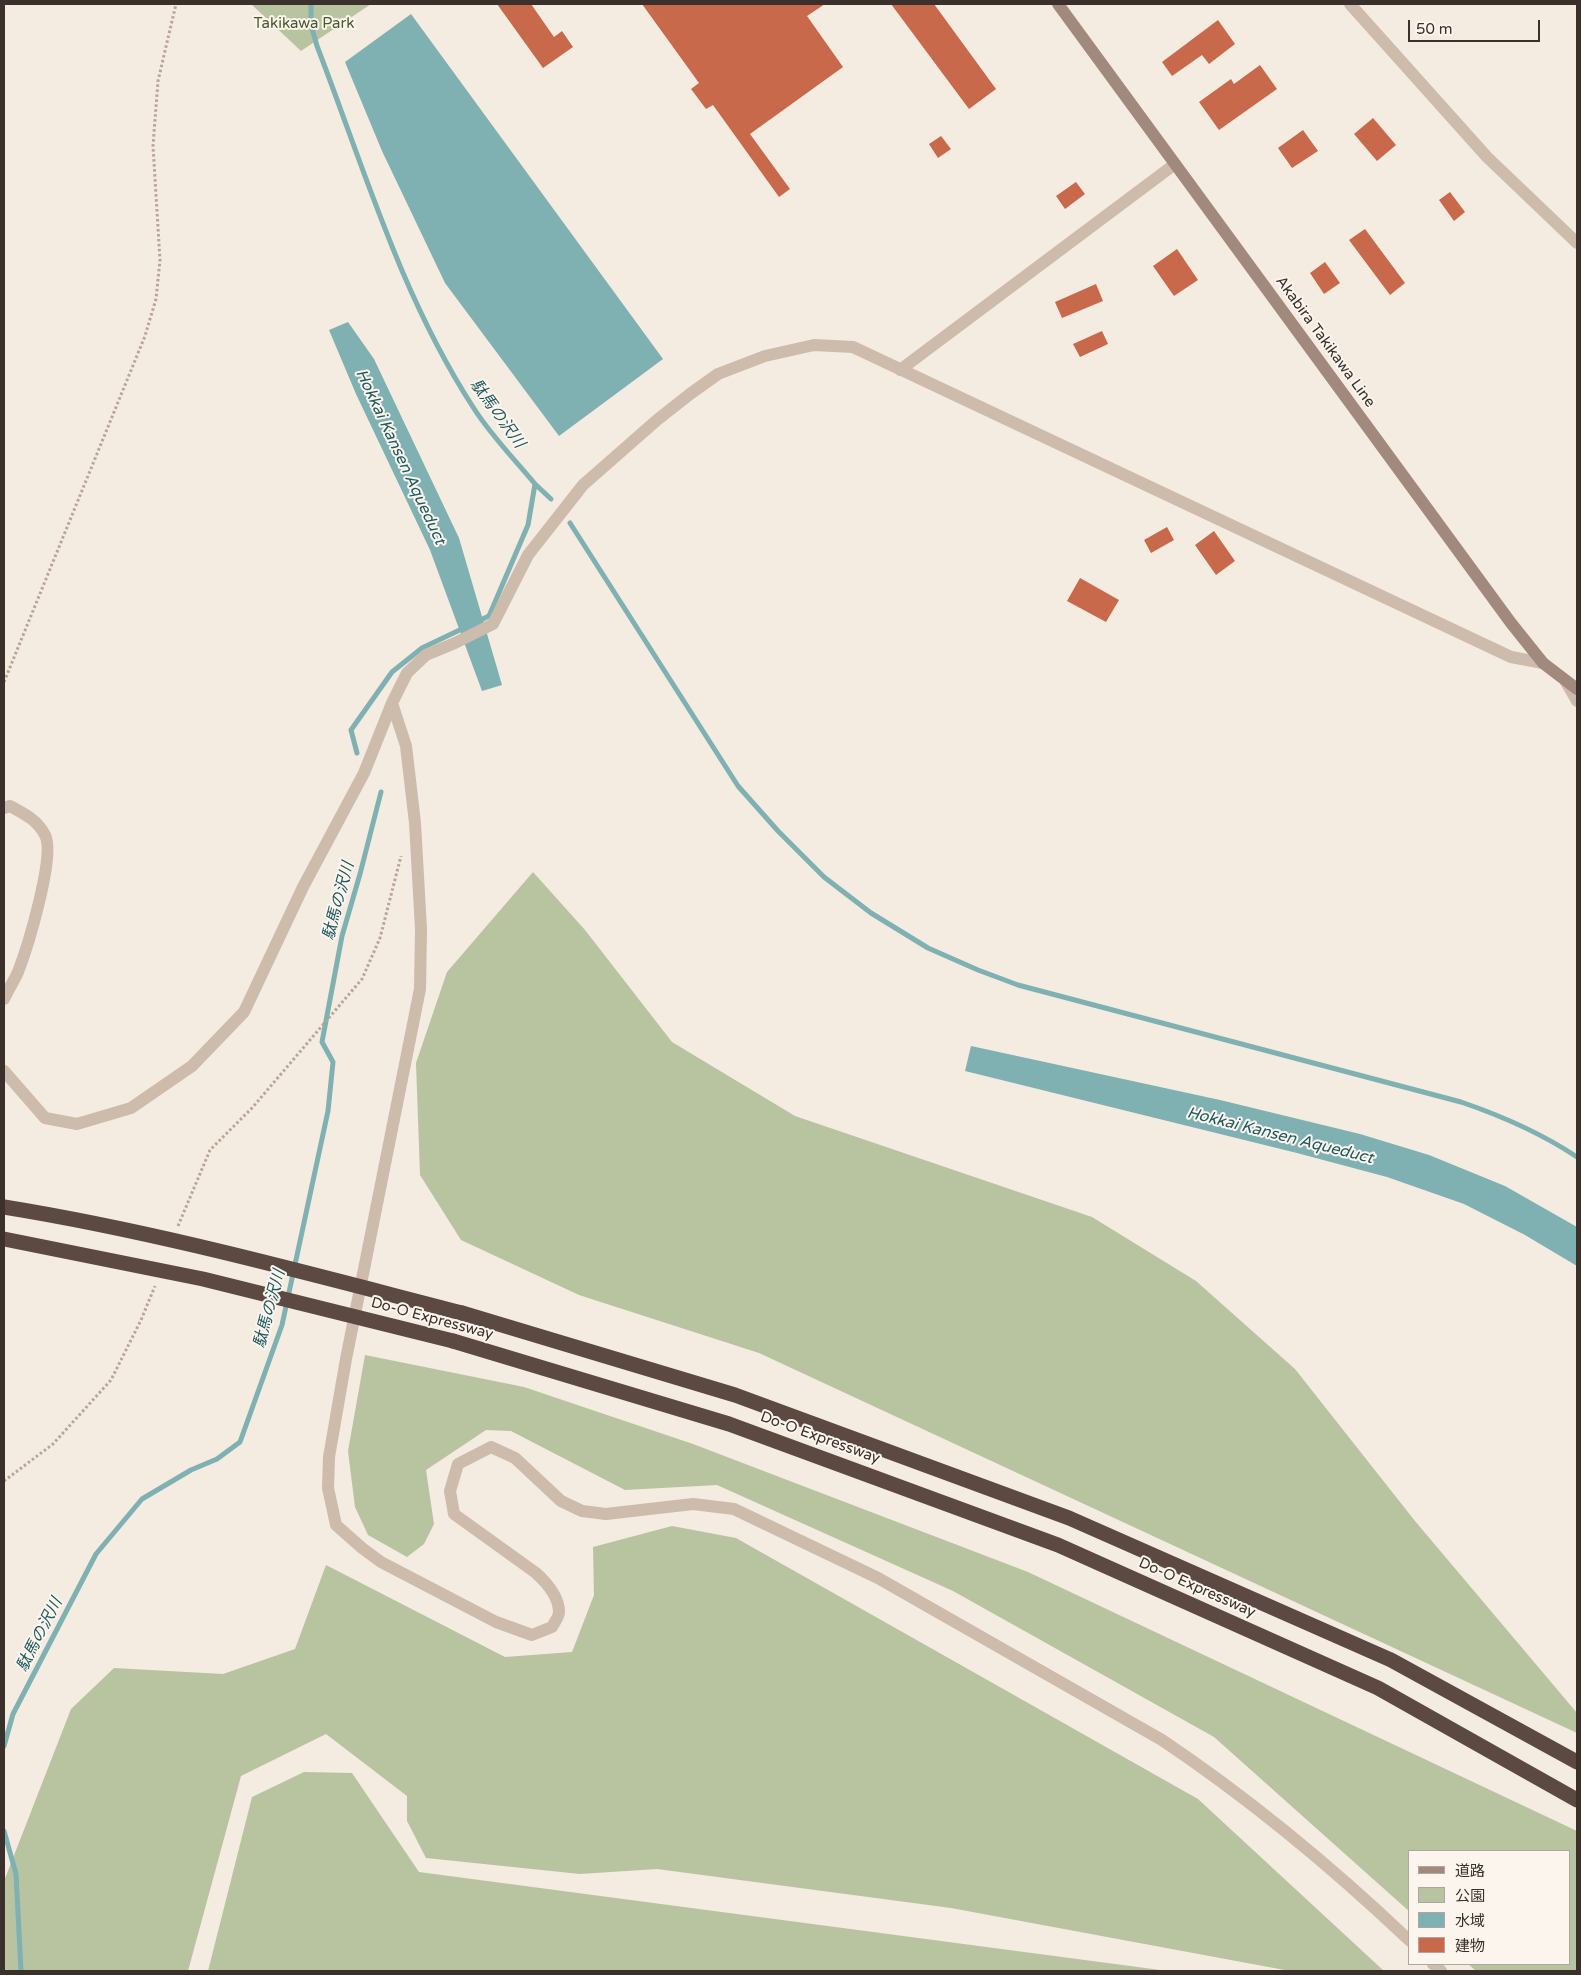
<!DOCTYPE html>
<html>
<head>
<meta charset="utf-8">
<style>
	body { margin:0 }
	#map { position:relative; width:1581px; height:1975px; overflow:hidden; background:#f4ebe1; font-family:"Varela Round","Noto Sans JP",sans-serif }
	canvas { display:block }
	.frame { position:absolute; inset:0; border:5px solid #3b302b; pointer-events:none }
	.legend { position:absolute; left:1408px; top:1850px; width:162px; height:115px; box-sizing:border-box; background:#fbf5ee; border:1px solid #aea6a0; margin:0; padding:6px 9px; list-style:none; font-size:15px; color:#3b302b }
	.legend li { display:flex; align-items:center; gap:10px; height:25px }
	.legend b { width:25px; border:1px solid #aea6a0 }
	.scale { position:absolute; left:1408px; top:20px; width:132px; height:22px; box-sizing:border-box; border:2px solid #3b302b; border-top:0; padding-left:6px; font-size:15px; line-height:18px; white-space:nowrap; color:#3b302b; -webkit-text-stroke:4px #fbf5ee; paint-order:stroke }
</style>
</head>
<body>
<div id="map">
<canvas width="1581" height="1975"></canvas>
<div class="frame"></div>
<ul class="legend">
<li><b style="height:6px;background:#a18a7d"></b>道路</li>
<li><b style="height:14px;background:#b8c4a0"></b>公園</li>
<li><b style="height:14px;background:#7fb0b2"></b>水域</li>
<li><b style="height:14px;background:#c8694b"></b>建物</li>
</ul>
<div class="scale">50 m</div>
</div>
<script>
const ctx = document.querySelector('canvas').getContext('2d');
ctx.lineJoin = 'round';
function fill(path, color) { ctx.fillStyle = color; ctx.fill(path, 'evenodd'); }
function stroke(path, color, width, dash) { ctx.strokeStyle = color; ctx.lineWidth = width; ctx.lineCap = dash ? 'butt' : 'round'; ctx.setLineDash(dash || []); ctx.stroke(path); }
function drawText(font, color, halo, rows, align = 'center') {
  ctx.font = font + ' "Varela Round","Noto Sans JP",sans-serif'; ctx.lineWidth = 4; ctx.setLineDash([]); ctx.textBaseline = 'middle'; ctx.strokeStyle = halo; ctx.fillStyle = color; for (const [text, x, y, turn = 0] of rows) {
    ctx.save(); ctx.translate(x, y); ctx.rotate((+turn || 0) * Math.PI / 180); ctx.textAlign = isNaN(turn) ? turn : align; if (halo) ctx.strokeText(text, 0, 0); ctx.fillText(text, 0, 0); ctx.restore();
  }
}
fill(new Path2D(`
	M 251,4 L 371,4 L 301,51 Z
	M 533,872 L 585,930 L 672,1042 L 795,1116 L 1092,1217 L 1196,1281 L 1295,1369 L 1415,1521 L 1577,1713 L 1577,1733 L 759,1353 L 579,1295 L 461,1240 L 420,1175 L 416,1063 L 447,972 Z
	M 365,1355 L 524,1387 L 693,1444 L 1028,1572 L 1577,1831 L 1577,1971 L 1476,1971 L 1468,1964 L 1570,1964 L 1570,1851 L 1410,1851 L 1410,1912 L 1214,1737 L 953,1591 L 717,1485 L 625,1490 L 511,1431 L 486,1430 L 426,1470 L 434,1524 L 424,1544 L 407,1557 L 368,1535 L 355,1507 L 348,1451 Z
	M 672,1526 L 736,1538 L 1198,1799 L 1384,1971 L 1290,1971 L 951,1908 L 657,1869 L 580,1874 L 426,1858 L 407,1821 L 407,1796 L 326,1734 L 241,1776 L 188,1971 L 4,1971 L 4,1881 L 71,1709 L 114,1668 L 223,1674 L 295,1649 L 326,1565 L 505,1657 L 572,1652 L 594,1595 L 593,1547 Z
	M 304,1772 L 352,1773 L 419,1872 L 1168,1971 L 208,1971 L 252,1797 Z`), '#b8c4a0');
fill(new Path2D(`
	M 411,14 L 663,359 L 559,436 L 445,283 L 382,151 L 345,62 Z
	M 348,322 L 374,359 L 459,538 L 502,685 L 482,691 L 430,550 L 356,394 L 329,330 Z
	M 971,1046 L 1220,1100 L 1360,1134 L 1429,1155 L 1505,1186 L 1577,1227 L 1577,1266 L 1525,1235 L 1464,1204 L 1387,1177 L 1297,1153 L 965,1071 Z`), '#7fb0b2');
stroke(new Path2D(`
	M 311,4 L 311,25 L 317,46 C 364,168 401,296 473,407 C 489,433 515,460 535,484 L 528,525 L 489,616 L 422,648 L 392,672 L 351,730 L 357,753
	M 535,484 L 551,499
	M 570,523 L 738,786 L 778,831 L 824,877 L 871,913 L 928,948 L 978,970 L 1018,985 L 1461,1102 C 1502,1116 1541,1133 1577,1157
	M 4,1746 L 13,1714 L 96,1554 L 142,1499 L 191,1470 L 217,1459 L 240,1442 L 282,1325 L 328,1111 L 333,1062 L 322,1042 L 342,936 L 360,874 L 381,792
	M 4,1831 L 16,1874 L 21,1971`), '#7fb0b2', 5);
fill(new Path2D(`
	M 497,4 L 531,4 L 554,37 L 562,31 L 573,47 L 543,68 Z
	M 642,4 L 825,4 L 807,16 L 843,67 L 750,134 L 790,189 L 779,197 L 713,105 L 706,109 L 691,89 L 699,83 Z
	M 891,4 L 934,4 L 996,89 L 969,109 Z
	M 1218,20 L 1235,44 L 1209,64 L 1202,55 L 1172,76 L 1162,62 Z
	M 1260,65 L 1277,89 L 1219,130 L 1199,102 L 1231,79 L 1234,84 Z
	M 1373,118 L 1396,145 L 1377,161 L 1354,134 Z
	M 1303,130 L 1318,151 L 1292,168 L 1278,148 Z
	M 941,136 L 951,149 L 938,158 L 929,144 Z
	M 1076,182 L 1085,194 L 1065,209 L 1056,196 Z
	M 1450,192 L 1465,212 L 1454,221 L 1439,200 Z
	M 1365,229 L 1405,283 L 1390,295 L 1349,240 Z
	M 1177,249 L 1198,280 L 1174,296 L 1153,266 Z
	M 1325,262 L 1340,283 L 1324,294 L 1310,273 Z
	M 1096,284 L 1103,301 L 1062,318 L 1055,302 Z
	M 1102,331 L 1108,344 L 1080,357 L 1073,344 Z
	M 1167,527 L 1174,540 L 1151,553 L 1144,540 Z
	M 1214,531 L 1235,561 L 1216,575 L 1195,545 Z
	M 1080,578 L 1119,600 L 1106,622 L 1067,601 Z`), '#c8694b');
stroke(new Path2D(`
	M 4,682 L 145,336 L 156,299 L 160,260 L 153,146 L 158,81 L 176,4
	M 178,1226 L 210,1150 L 252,1108 L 362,979 L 380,938 L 401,856
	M 4,1481 L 53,1444 L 111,1380 L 141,1320 L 155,1286`), '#b9a596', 3, [2.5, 2.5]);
stroke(new Path2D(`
	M 1350,4 L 1487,157 L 1577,243
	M 900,370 L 1175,164
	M 392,703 L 406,746 L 415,823 L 421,929 L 420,989 L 346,1359 L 329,1457 L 328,1488 L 336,1525 L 362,1548 L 381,1562 L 496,1622 L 532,1635 L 552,1627 C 554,1623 559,1617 559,1612 C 559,1597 547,1583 536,1573 L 454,1514 L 450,1491 L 458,1464 L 491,1447 L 515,1458 L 561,1501 L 582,1511 L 606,1514 L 693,1504 L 734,1509 L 878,1578 L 1162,1740 C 1250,1799 1333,1868 1410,1941
	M 4,808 L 10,806 C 25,814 37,820 45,835 C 56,855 27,949 18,972 C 14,981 8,990 4,999
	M 4,1071 L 45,1118 L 77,1124 L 131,1108 L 192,1066 L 244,1012 L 303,887 L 364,773 L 392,703 L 407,673 L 426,655 L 455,643 L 493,624 L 528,555 L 583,485 L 657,420 L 690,394 L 718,374 L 765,356 L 814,345 L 853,347 L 1511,657 L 1543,663
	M 1433,1964 L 1441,1971`), '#cdbbac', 12);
stroke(new Path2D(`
	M 1566,682 L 1577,701`), '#cdbbac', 12);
stroke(new Path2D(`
	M 1058,4 L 1511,623 L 1543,663 L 1577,689`), '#a18a7d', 12);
stroke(new Path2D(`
	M 462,1313 L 735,1395 L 1069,1518 L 1391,1660 L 1577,1762
	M 453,1341 L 729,1424 L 1058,1545 L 1378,1688 L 1577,1800`), '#5c4a42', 15);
stroke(new Path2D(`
	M 4,1207 C 159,1232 310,1274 462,1313
	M 4,1239 L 203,1279 L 453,1341`), '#5c4a42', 15);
drawText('15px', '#4a5a2e', '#fbf5ee', [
	["Takikawa Park",304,24]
]);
drawText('15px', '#3b302b', '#fbf5ee', [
	["Akabira Takikawa Line",1325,342,54],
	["Do-O Expressway",432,1319,15],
	["Do-O Expressway",820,1438,20],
	["Do-O Expressway",1197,1588,24]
]);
drawText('italic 16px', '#1f5a5e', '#fbf5ee', [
	["駄馬の沢川",497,414,54],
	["Hokkai Kansen Aqueduct",400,457,65],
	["駄馬の沢川",339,901,-75],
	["Hokkai Kansen Aqueduct",1280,1136,14],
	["駄馬の沢川",270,1309,-75],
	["駄馬の沢川",40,1635,-63]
]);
</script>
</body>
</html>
